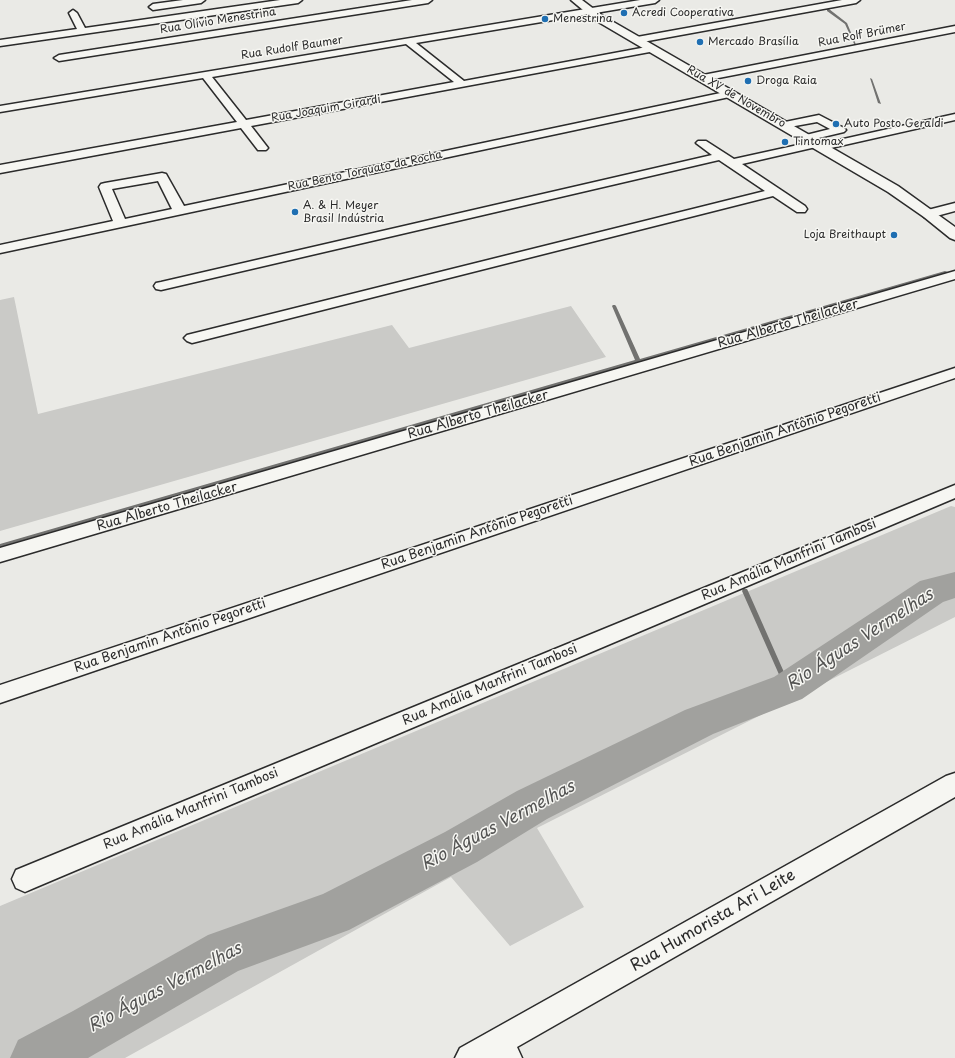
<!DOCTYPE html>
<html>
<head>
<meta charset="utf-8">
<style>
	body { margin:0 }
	canvas { display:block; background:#eaeae6 }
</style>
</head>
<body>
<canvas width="955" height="1058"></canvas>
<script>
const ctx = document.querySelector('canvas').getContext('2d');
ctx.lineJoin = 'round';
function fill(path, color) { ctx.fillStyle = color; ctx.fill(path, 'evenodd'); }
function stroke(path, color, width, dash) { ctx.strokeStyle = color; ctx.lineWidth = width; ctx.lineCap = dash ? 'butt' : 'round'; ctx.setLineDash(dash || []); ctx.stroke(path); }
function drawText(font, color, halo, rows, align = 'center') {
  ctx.font = font + ' "Playpen Sans",sans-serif'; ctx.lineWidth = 3; ctx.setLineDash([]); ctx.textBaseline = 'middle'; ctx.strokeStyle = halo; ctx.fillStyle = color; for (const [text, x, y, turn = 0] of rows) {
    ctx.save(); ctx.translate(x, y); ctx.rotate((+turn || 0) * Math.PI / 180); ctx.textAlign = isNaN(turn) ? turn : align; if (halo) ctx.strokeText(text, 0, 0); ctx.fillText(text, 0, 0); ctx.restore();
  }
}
fill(new Path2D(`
	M 14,297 L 38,414 L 392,325 L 409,348 L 571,306 L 606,357 L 0,531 L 0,300 Z
	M 951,506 L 955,507 L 955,617 L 537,828 L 584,907 L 510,946 L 451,877 L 125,1058 L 0,1058 L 0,906 Z`), '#cacac7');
fill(new Path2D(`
	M 827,9 L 829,9 L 847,23 L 857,47 L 855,46 L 845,24 L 827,11 Z
	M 870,78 L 872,79 L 881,104 L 878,103 Z
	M 945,271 L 948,272 L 0,548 L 0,544 L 635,360 L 612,306 L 613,305 L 615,305 L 616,306 L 640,359 Z
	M 743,589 L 747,589 L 748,591 L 791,688 L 790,690 L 788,691 L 786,690 L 785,688 L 742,591 Z`), '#727270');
fill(new Path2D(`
	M 955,572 L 955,598 L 943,602 L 802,699 L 713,734 L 547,819 L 477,862 L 349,930 L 238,971 L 88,1058 L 10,1058 L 18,1040 L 73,1011 L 208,935 L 323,894 L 445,832 L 517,791 L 685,710 L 774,677 L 920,581 Z`), '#a1a19e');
const minor = new Path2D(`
	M 183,0 L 205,0 L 201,3 L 153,10 L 149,7 L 153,4 Z
	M 280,0 L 302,0 L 298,3 L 0,46 L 0,40 L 77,29 L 69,13 L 73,10 L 77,13 L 85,28 Z
	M 412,0 L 432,0 L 428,3 L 59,61 L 54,58 L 59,55 Z
	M 640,0 L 659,0 L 655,3 L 416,43 L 464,81 L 652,46 L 655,47 L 657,49 L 655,51 L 251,126 L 268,148 L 266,150 L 258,150 L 241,128 L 0,173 L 0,165 L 237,122 L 203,78 L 0,112 L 0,106 ZM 406,44 L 454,82 L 246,120 L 212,77 Z
	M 842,0 L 860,0 L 856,3 L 637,43 L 632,40 L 637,37 Z
	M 955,26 L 955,32 L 703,81 L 698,78 L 703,75 Z
	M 730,91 L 734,92 L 735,94 L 734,96 L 0,253 L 0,245 L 113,221 L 99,187 L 101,184 L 105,183 L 162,173 L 166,174 L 184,206 ZM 158,181 L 172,209 L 125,219 L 112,189 Z
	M 955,114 L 955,120 L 822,150 L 816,147 L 742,164 L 805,206 L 807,209 L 805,212 L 797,212 L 773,196 L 192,343 L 187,341 L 184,338 L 187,335 L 765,191 L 719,160 L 161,290 L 156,289 L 154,286 L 156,283 L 161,282 L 712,155 L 696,143 L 698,141 L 706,141 L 734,159 L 816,141 L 821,144 Z
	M 819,115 L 844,128 L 846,130 L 844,132 L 806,141 L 802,140 L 800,138 L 802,136 L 830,129 L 817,122 L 784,128 L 779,125 L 780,123 Z
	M 955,203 L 955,211 L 929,218 L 924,217 L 923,214 L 924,211 Z
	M 955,271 L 955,279 L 0,562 L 0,548 Z
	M 955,368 L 955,378 L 0,703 L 0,685 Z
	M 955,485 L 955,498 L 34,888 L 25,892 L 16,888 L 12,879 L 16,870 Z
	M 955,773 L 955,797 L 517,1047 L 522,1058 L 455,1058 L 460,1048 L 946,776 Z`);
const major = new Path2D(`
	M 571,0 L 582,0 L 603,16 L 898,186 L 955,227 L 955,240 L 950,238 L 924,217 L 888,192 L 595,20 Z`);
stroke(minor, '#2b2b2b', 3);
stroke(major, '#2b2b2b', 3);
fill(minor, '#f6f6f2');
fill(major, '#f6f6f2');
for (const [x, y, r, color] of [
	[624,13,4,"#1f6fb2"],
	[545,19,4,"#1f6fb2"],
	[700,42,4,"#1f6fb2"],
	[748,81,4,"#1f6fb2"],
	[836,124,4,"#1f6fb2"],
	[785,142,4,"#1f6fb2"],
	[295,212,4,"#1f6fb2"],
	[894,235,4,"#1f6fb2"]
]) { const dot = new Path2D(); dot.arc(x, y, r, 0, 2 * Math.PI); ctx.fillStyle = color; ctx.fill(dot); stroke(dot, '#f6f6f2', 1.5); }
drawText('11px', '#2b2b2b', '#f6f6f2', [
	["Acredi Cooperativa",632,13],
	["Menestrina",553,19],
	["Mercado Brasília",708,42],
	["Droga Raia",756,81],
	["Auto Posto Geraldi",844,124],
	["Tintomax",793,142],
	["A. & H. Meyer",303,206],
	["Brasil Indústria",303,219],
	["Loja Breithaupt",886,235,"right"]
], 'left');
drawText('11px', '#2b2b2b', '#f6f6f2', [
	["Rua Olívio Menestrina",218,21,-9],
	["Rua Rolf Brümer",862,35,-11],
	["Rua Rudolf Baumer",292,48,-9],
	["Rua XV de Novembro",736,97,30],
	["Rua Joaquim Girardi",326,109,-10],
	["Rua Bento Torquato da Rocha",365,171,-12]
]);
drawText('13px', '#2b2b2b', '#f6f6f2', [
	["Rua Alberto Theilacker",788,324,-16],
	["Rua Alberto Theilacker",478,415,-16],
	["Rua Benjamin Antônio Pegoretti",785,430,-19],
	["Rua Alberto Theilacker",167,507,-16],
	["Rua Benjamin Antônio Pegoretti",477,533,-19],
	["Rua Amália Manfrini Tambosi",789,560,-23],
	["Rua Benjamin Antônio Pegoretti",170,636,-19],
	["Rua Amália Manfrini Tambosi",490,685,-23],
	["Rua Amália Manfrini Tambosi",191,809,-23]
]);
drawText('16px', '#2b2b2b', '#f6f6f2', [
	["Rua Humorista Ari Leite",713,921,-30]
]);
drawText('italic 17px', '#545453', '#f6f6f2', [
	["Rio Águas Vermelhas",860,640,-33],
	["Rio Águas Vermelhas",498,826,-28],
	["Rio Águas Vermelhas",165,988,-28]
]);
</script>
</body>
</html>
